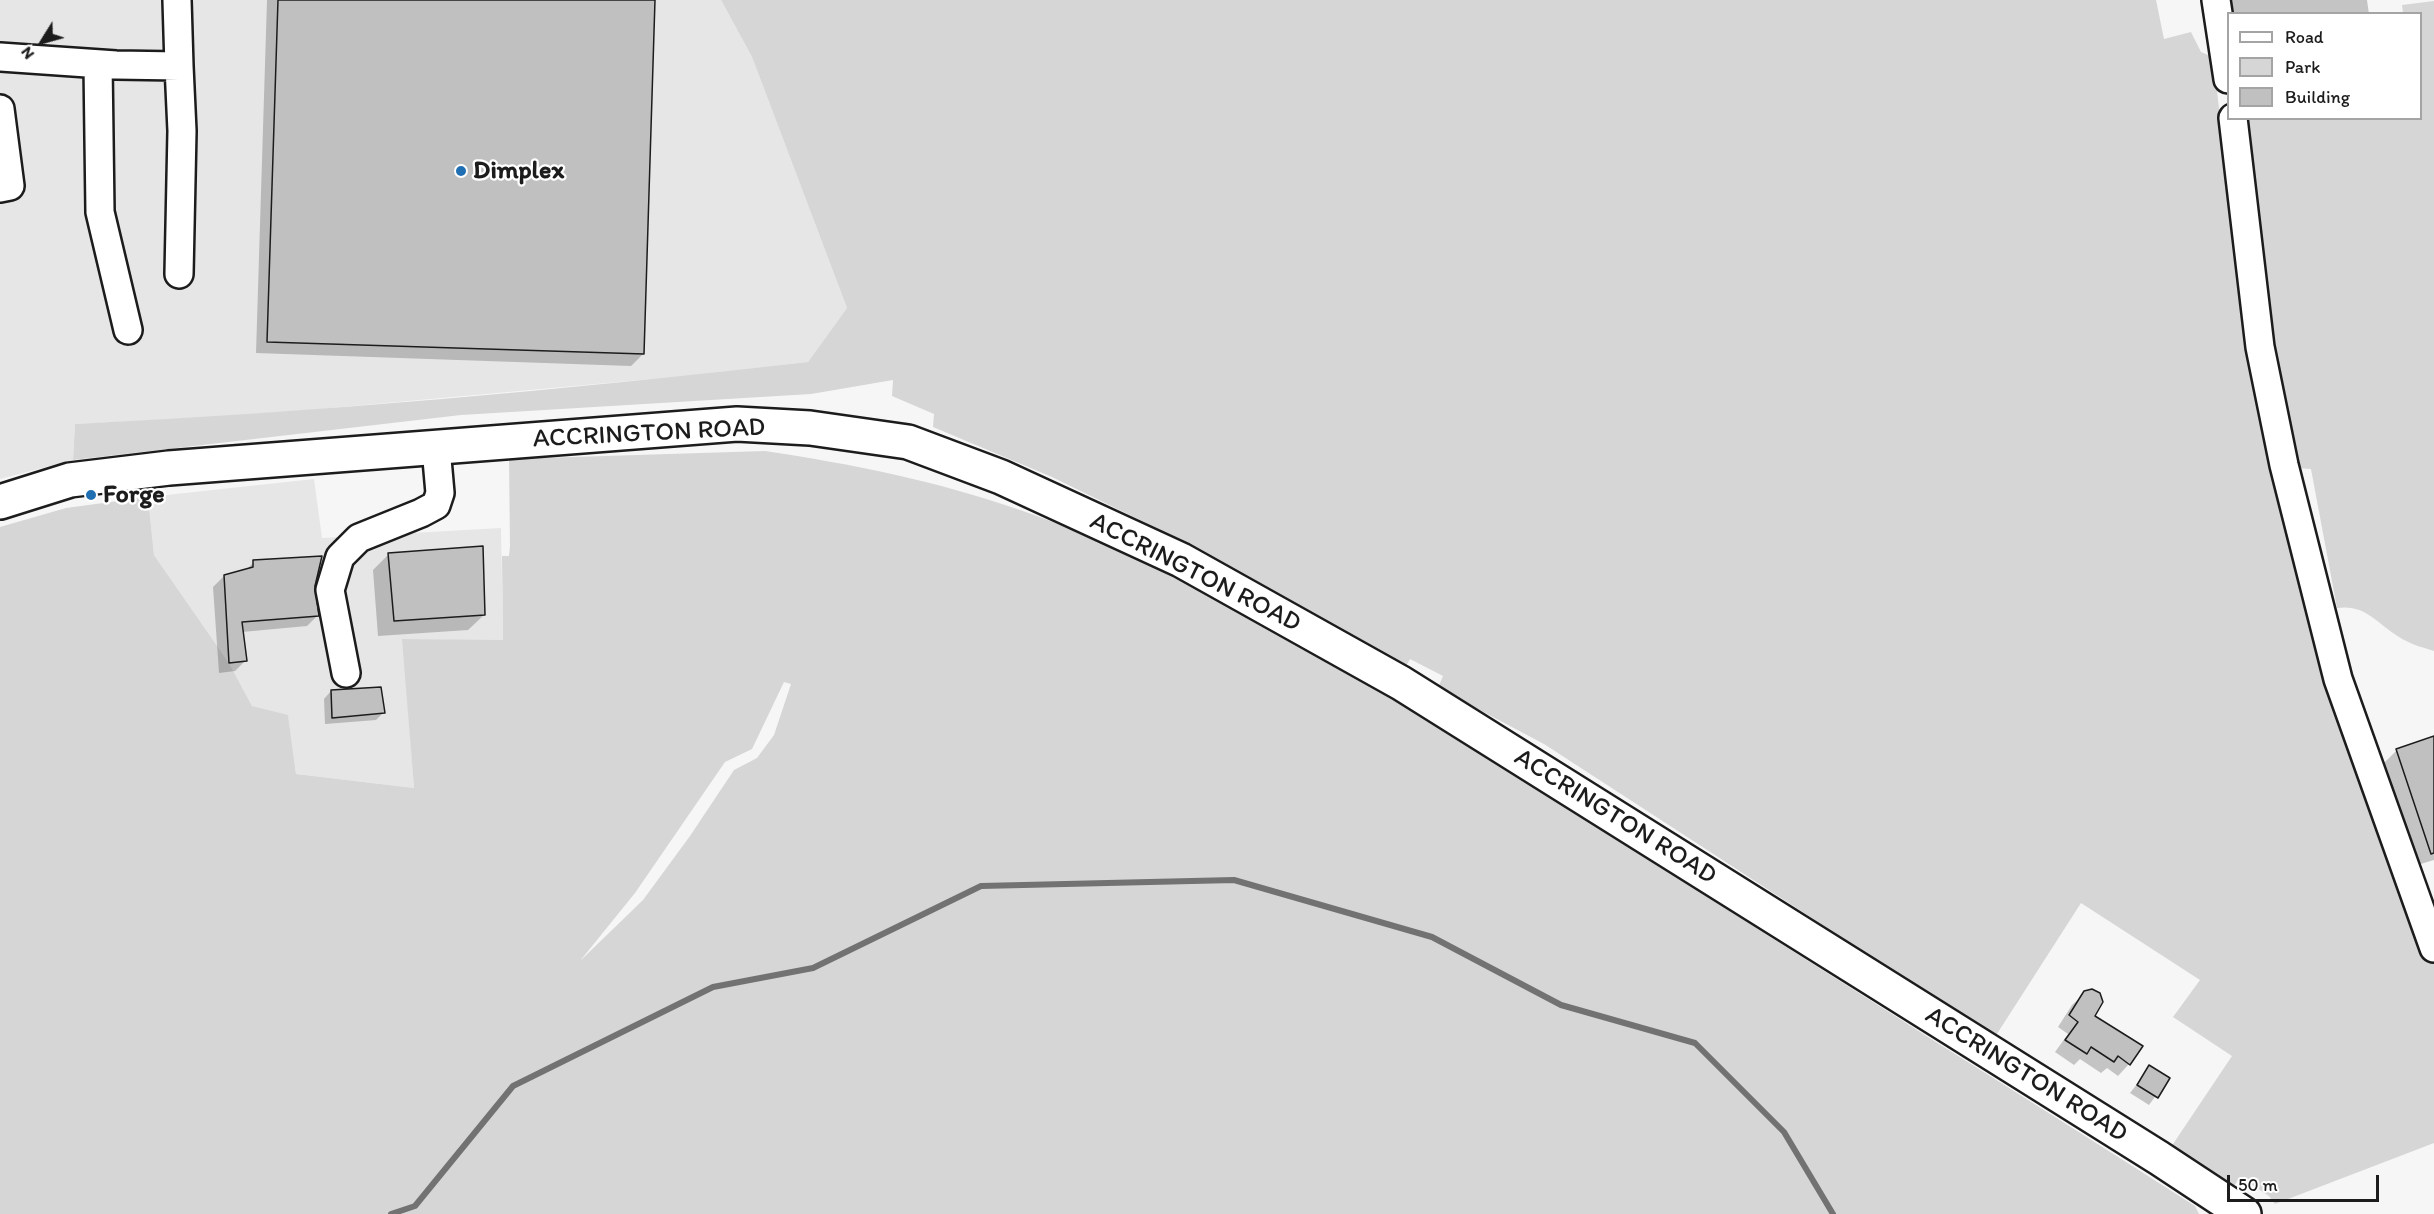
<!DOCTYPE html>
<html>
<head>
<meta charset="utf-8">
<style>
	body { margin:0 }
	#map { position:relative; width:2434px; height:1214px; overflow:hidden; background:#f6f6f6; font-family:Itim,sans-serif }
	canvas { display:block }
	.legend { position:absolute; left:2227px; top:12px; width:195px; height:108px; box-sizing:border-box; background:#fff; border:2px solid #a4a4a4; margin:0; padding:8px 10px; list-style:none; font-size:18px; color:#1c1c1c }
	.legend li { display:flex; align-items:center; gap:12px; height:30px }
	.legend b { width:30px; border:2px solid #a4a4a4 }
	.north { position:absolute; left:12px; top:12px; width:60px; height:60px; -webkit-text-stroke:4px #fff; paint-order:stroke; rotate:233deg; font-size:16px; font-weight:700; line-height:24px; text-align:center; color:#1c1c1c }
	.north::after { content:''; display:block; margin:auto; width:21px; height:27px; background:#1c1c1c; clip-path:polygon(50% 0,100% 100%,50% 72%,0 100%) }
	.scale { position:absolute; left:2227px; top:1175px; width:152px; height:27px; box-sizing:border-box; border:3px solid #1c1c1c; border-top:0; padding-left:8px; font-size:18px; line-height:21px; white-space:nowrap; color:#1c1c1c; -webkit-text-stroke:4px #fff; paint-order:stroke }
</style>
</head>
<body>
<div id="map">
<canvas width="2434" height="1214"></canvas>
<ul class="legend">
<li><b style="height:8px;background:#fff"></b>Road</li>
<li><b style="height:16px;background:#d6d6d6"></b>Park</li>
<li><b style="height:16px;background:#c0c0c0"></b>Building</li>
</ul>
<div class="north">N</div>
<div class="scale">50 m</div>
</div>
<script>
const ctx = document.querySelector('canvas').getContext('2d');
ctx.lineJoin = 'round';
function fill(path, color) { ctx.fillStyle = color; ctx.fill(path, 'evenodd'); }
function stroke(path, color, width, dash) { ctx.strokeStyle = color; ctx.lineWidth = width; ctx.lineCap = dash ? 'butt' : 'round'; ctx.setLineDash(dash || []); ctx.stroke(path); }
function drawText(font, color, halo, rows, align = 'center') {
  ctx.font = font + ' Itim,sans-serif'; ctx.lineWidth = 4.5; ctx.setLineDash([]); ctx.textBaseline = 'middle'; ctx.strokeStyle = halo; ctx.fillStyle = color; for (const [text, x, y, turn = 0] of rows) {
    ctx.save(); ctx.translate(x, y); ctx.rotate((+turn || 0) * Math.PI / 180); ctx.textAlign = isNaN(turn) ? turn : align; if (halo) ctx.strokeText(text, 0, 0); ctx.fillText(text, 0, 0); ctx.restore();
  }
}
fill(new Path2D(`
	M 0,0 L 721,0 L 752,57 L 847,308 L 808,362 L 707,374 L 243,416 L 75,424 L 73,460 L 0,479 Z
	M 314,479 L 322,538 L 501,528 L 503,641 L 403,639 L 414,788 L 296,774 L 288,716 L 252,706 L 229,663 L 154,555 L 148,497 Z`), '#e6e6e6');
fill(new Path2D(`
	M 721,0 L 2156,0 L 2164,39 L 2191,32 L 2201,52 L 2213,57 L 2246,338 L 2344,724 L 2434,962 L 2434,1143 L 2275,1204 L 2269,1196 L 2240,1177 L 2232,1189 L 2171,1147 L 2232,1056 L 2173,1017 L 2200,980 L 2081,903 L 1995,1037 L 1544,744 L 1438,688 L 1443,676 L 1410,659 L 1405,668 L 1201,550 L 1052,477 L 933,427 L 934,414 L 892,396 L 893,380 L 811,394 L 461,415 L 73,460 L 75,424 C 320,412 564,390 808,362 L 847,308 L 752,57 Z
	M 2434,1 L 2434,651 C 2421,647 2410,644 2399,637 C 2376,623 2366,604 2337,608 L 2311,469 L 2297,468 L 2272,337 L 2246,119 L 2420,118 L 2420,14 L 2403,13 L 2402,5 Z
	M 765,451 C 852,464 937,481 1020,510 C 1119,544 1209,595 1300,646 C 1428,718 1553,797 1677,877 C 1849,988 2023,1096 2195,1206 L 2199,1214 L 0,1214 L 0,527 L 66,508 L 148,497 L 154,555 L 229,663 L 252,706 L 288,715 L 296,774 L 414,788 L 402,639 L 503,640 L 502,556 L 509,556 L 510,546 L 509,459 ZM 784,682 L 791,684 L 774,735 L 757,758 L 734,770 L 690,836 L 643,900 L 580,961 L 635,893 L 725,762 L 752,749 Z`), '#d6d6d6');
fill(new Path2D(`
	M 267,0 L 654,0 L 643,354 L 631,366 L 256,353 Z
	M 2214,0 L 2367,0 L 2369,14 L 2228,14 Z
	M 389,554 L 484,615 L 468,630 L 378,636 L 373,570 Z
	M 254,562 L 313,586 L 317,616 L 307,626 L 242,632 L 245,661 L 235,671 L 219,673 L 213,587 L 224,576 L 245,571 Z
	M 331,691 L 384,712 L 376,720 L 325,724 L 324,699 Z
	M 2434,738 L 2434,860 L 2414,866 L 2382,765 L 2397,750 Z
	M 2085,993 L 2093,1016 L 2129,1064 L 2118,1076 L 2107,1068 L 2101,1073 L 2080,1059 L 2074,1065 L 2055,1052 L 2068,1034 L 2058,1027 L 2072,1005 Z
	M 2150,1067 L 2168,1079 L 2149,1105 L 2130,1093 Z`), '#0003');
stroke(new Path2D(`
	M 391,1214 L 415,1206 L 513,1086 L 713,987 L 813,968 L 981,886 L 1234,880 L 1432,937 L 1561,1005 L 1695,1043 L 1784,1132 L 1833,1214`), '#727272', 6);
const building = new Path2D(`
	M 278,0 L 655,0 L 644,354 L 267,342 Z
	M 483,546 L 485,615 L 394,621 L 388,553 Z
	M 322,556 L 315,586 L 319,616 L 242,622 L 247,661 L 229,663 L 224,575 L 253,567 L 253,560 Z
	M 381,687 L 385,713 L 332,718 L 331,690 Z
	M 2434,736 L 2434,853 L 2431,854 L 2396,749 Z
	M 2092,989 L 2100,993 L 2103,1002 L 2095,1016 L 2143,1046 L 2130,1065 L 2118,1056 L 2114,1062 L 2091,1047 L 2087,1054 L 2065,1040 L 2078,1022 L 2069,1015 L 2084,991 Z
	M 2149,1065 L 2170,1078 L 2158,1098 L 2137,1085 Z`);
fill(building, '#c0c0c0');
stroke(building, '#1c1c1c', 1.5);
const minor = new Path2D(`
	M 2216,0 L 2228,79
	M 0,57 L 116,65 L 179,66 L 177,0
	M 98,64 L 100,212 L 128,330
	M 0,109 L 10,186 L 0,188
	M 2233,118 L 2260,347 L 2284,465 L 2338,679 L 2434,948
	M 179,274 L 182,131 L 179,66
	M 346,673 L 330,590 L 340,557 L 359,538 L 421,513 L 436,505 L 440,493 L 436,448`);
const major = new Path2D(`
	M 0,502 L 70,480 L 169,468 L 737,424 L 810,428 L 908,442 L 1001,477 L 1181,560 L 1401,683 L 2159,1158 L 2244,1214`);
stroke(minor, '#1c1c1c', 32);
stroke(major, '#1c1c1c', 38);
stroke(minor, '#fff', 27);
stroke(major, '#fff', 33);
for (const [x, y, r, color] of [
	[461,171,6,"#1f6fb2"],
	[91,495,6,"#1f6fb2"]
]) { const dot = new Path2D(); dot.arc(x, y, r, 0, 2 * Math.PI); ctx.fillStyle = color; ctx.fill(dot); stroke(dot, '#fff', 2); }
drawText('bold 26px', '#1c1c1c', '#fff', [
	["Dimplex",473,171],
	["Forge",103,495]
], 'left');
drawText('26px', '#1c1c1c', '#fff', [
	["ACCRINGTON ROAD",649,434,-3],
	["ACCRINGTON ROAD",1195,573,27],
	["ACCRINGTON ROAD",1615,817,32],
	["ACCRINGTON ROAD",2026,1075,32]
]);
</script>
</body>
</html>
